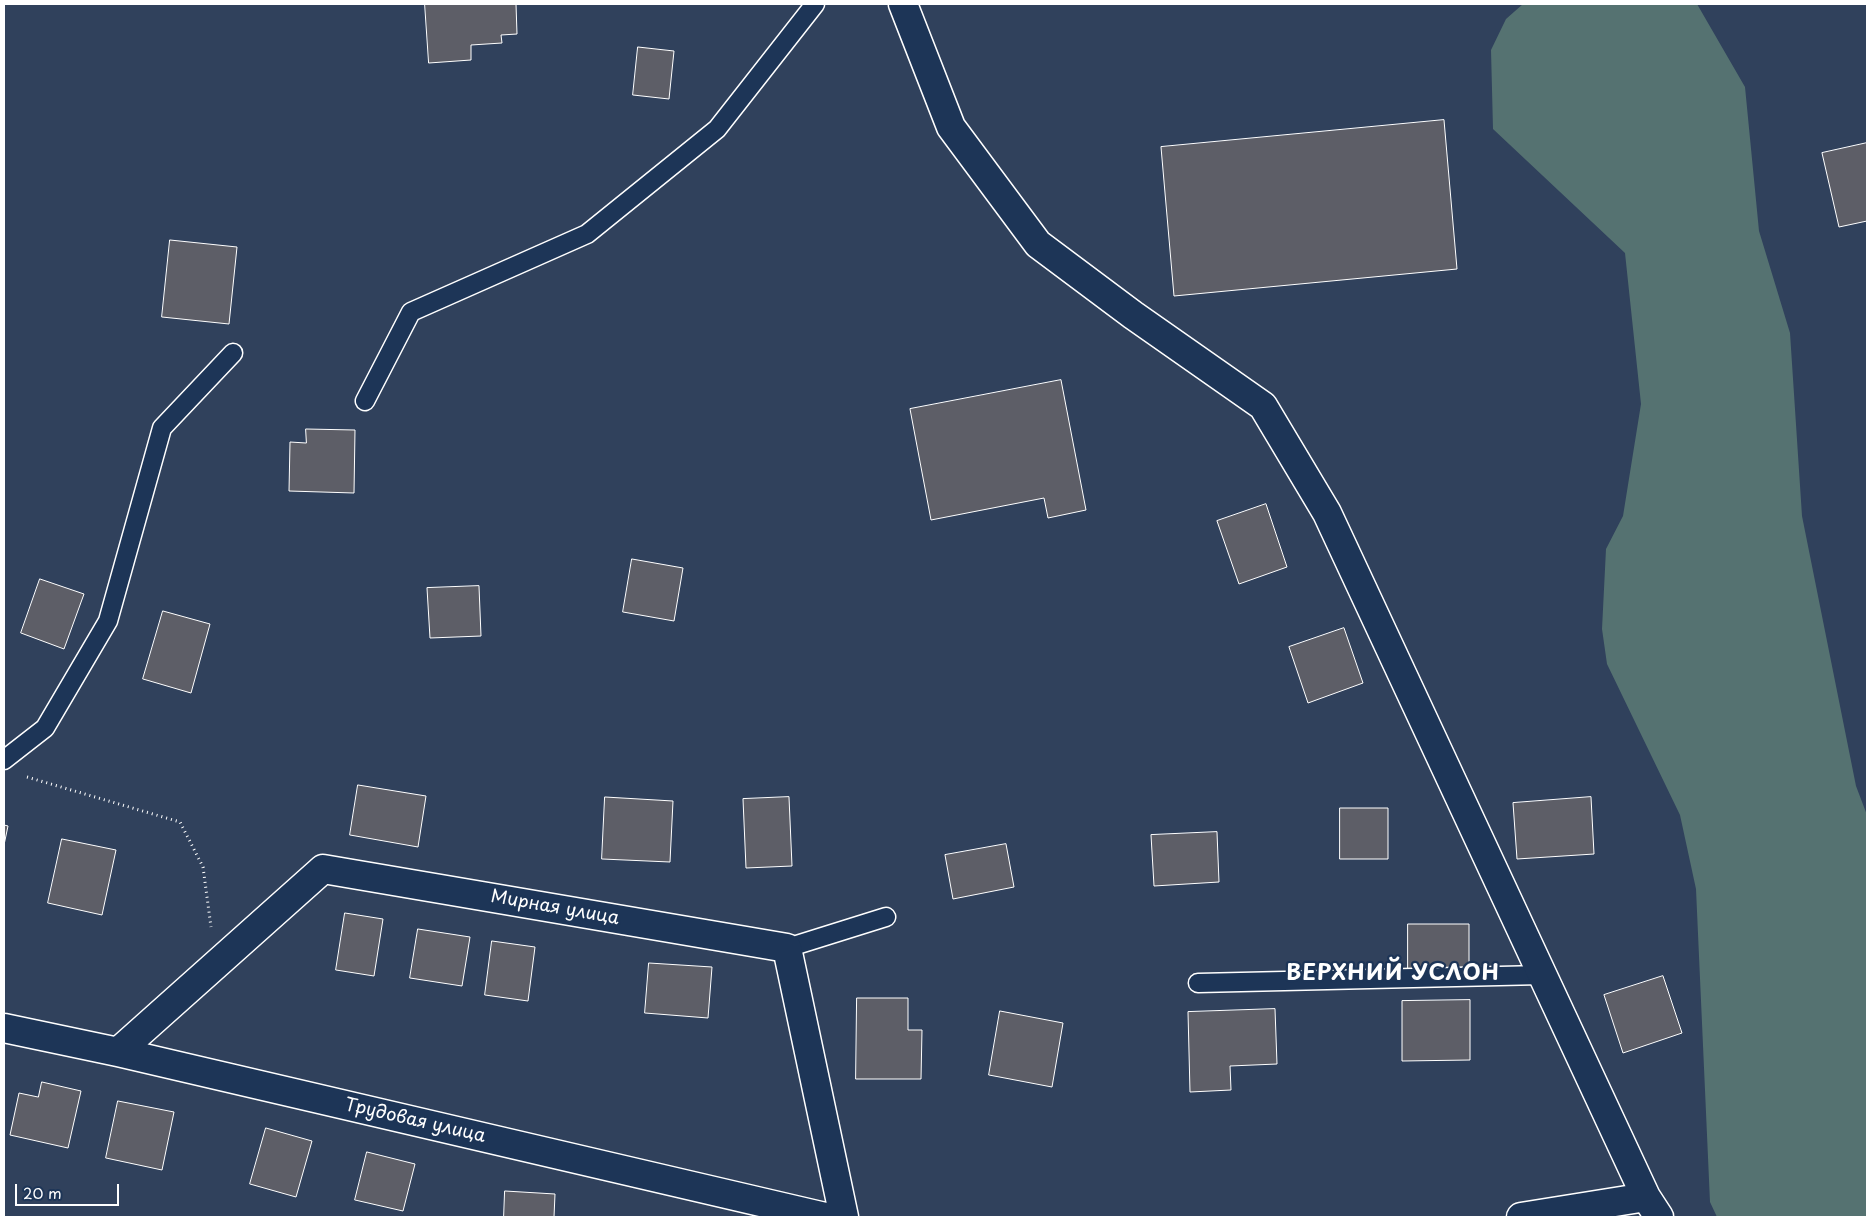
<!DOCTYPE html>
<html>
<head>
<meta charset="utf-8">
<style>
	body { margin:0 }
	#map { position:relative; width:1871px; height:1221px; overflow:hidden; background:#30415c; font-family:"Playpen Sans",sans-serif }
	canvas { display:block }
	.frame { position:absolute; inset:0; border:5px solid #fff; pointer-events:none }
	.scale { position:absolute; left:15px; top:1184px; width:104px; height:22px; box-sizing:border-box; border:2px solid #fff; border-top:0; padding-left:6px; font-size:15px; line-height:18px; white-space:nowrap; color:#fff; -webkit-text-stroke:4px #1d3557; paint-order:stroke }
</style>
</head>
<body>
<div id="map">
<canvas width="1871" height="1221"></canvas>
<div class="frame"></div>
<div class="scale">20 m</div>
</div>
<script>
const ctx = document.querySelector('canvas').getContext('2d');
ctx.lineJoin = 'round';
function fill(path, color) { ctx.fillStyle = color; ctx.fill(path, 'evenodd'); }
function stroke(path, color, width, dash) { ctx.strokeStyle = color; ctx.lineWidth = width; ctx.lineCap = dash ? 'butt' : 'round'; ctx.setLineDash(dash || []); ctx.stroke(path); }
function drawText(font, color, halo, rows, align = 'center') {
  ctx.font = font + ' "Playpen Sans",sans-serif'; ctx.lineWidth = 4.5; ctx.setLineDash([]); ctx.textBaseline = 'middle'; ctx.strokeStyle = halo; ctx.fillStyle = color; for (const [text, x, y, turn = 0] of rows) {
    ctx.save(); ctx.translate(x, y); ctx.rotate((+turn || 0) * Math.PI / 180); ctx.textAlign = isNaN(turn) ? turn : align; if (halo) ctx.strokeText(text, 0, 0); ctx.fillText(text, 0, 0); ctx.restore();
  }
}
fill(new Path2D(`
	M 1523,4 L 1697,4 L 1745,87 L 1759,231 L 1790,333 L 1802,516 L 1856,786 L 1867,815 L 1867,1217 L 1717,1217 L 1710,1202 L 1696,889 L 1680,815 L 1607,664 L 1602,629 L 1606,549 L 1623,516 L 1641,404 L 1625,253 L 1493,129 L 1491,50 L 1506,19 Z`), '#557271');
const building = new Path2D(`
	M 425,4 L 516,4 L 517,34 L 501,35 L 502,43 L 471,45 L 471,60 L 429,63 Z
	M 638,47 L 674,51 L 669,99 L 633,95 Z
	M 1444,120 L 1457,269 L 1174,296 L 1161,147 Z
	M 1867,143 L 1867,221 L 1839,227 L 1822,153 Z
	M 170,240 L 237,247 L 229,324 L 162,317 Z
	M 1061,380 L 1086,510 L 1048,518 L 1044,498 L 931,520 L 910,409 Z
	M 306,429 L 355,430 L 354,493 L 289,491 L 290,442 L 306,443 Z
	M 1266,504 L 1287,567 L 1239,584 L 1217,521 Z
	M 632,559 L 683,568 L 674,621 L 623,612 Z
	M 40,579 L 84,594 L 64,649 L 21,633 Z
	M 479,586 L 481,636 L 430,638 L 427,588 Z
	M 163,611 L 210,624 L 191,693 L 143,679 Z
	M 1344,628 L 1363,683 L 1308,703 L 1289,647 Z
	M 358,785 L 426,796 L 418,847 L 350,835 Z
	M 605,797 L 673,801 L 670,862 L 602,859 Z
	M 789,797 L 792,866 L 746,868 L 743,799 Z
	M 1591,797 L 1594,854 L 1517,859 L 1513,803 Z
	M 1340,808 L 1388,808 L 1388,859 L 1340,859 Z
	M 4,825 L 8,826 L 4,845 Z
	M 1217,832 L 1219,882 L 1154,886 L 1151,835 Z
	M 62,839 L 116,850 L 102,915 L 48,903 Z
	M 1006,844 L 1014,887 L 953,899 L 945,855 Z
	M 345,913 L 383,919 L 374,976 L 336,970 Z
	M 1408,924 L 1469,924 L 1469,969 L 1408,969 Z
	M 418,929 L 470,937 L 462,986 L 410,978 Z
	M 492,941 L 535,947 L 528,1001 L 485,995 Z
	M 649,963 L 712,967 L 708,1018 L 645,1013 Z
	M 1663,976 L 1682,1033 L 1623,1053 L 1604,995 Z
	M 857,998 L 908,998 L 908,1030 L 922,1030 L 921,1079 L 856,1079 Z
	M 1470,1000 L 1470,1060 L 1402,1061 L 1402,1001 Z
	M 1275,1009 L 1277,1064 L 1230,1066 L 1231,1090 L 1190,1092 L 1188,1012 Z
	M 1000,1011 L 1063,1023 L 1052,1087 L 989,1075 Z
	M 42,1082 L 81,1091 L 68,1148 L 10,1135 L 19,1093 L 38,1097 Z
	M 118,1101 L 174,1112 L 162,1170 L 106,1158 Z
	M 266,1128 L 312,1141 L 296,1197 L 250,1184 Z
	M 367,1152 L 415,1164 L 403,1211 L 355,1200 Z
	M 505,1191 L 555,1194 L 554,1217 L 504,1217 Z`);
fill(building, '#5d5e67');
stroke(building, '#fff', 1);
const service = new Path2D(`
	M 365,401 L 411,312 L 587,234 L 717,129 L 815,4
	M 4,760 L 45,728 L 108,621 L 162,428 L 233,353
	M 787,948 L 886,917
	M 1198,983 L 1542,975`);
const minor = new Path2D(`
	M 903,4 L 951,127 L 1038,244 L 1133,315 L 1263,406 L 1327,513 L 1646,1197 L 1659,1217
	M 4,1028 L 118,1052 L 825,1217
	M 118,1052 L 323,869 L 787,948 L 844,1217
	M 1521,1217 L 1646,1197`);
stroke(service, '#fff', 21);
stroke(minor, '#fff', 31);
stroke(new Path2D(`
	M 27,777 L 180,822 L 203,867 L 211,927`), '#fff', 3, [1, 4]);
stroke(service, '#1d3557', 18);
stroke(minor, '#1d3557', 28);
drawText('18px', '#fff', '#1d3557', [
	["Мирная улица",555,908,10],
	["Трудовая улица",415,1121,13]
]);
ctx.letterSpacing = '1px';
drawText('bold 22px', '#fff', '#1d3557', [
	["ВЕРХНИЙ УСЛОН",1393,974]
]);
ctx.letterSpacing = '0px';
</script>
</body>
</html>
